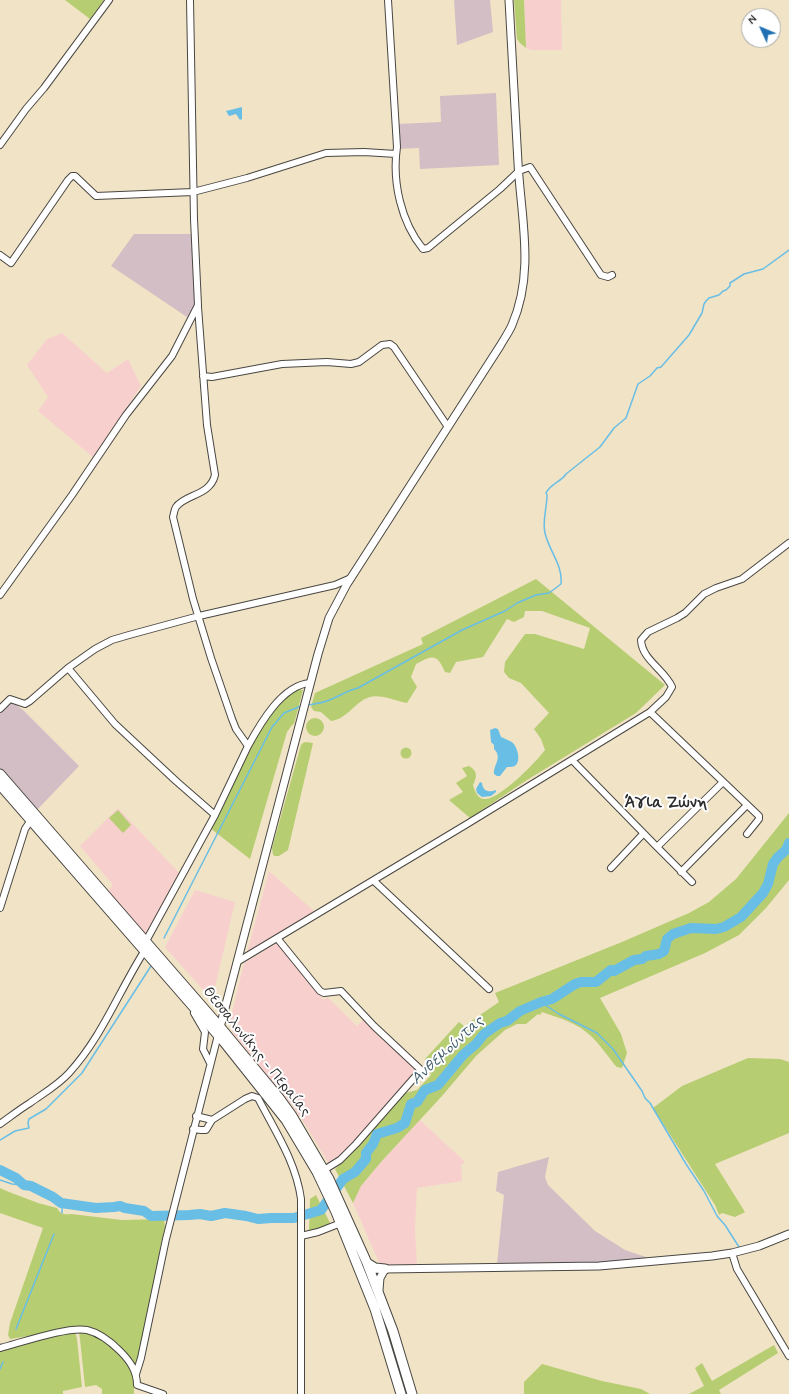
<!DOCTYPE html>
<html>
<head>
<meta charset="utf-8">
<style>
	body { margin:0 }
	#map { position:relative; width:789px; height:1394px; overflow:hidden; background:#f1e3c6; font-family:Mynerve,sans-serif }
	canvas { display:block }
	.north { position:absolute; left:741px; top:8px; width:40px; height:40px; box-sizing:border-box; background:#fff; border:1px solid #aaa; border-radius:50%; rotate:314deg; font-size:11px; font-weight:700; line-height:16px; text-align:center; color:#2b2b2b }
	.north::after { content:''; display:block; margin:auto; width:14px; height:18px; background:#1f6fb2; clip-path:polygon(50% 0,100% 100%,50% 72%,0 100%) }
</style>
</head>
<body>
<div id="map">
<canvas width="789" height="1394"></canvas>
<div class="north">N</div>
</div>
<script>
const ctx = document.querySelector('canvas').getContext('2d');
ctx.lineJoin = 'round';
function fill(path, color) { ctx.fillStyle = color; ctx.fill(path, 'evenodd'); }
function stroke(path, color, width, dash) { ctx.strokeStyle = color; ctx.lineWidth = width; ctx.lineCap = dash ? 'butt' : 'round'; ctx.setLineDash(dash || []); ctx.stroke(path); }
function drawText(font, color, halo, rows, align = 'center') {
  ctx.font = font + ' Mynerve,sans-serif'; ctx.lineWidth = 4; ctx.setLineDash([]); ctx.textBaseline = 'middle'; ctx.strokeStyle = halo; ctx.fillStyle = color; for (const [text, x, y, turn = 0] of rows) {
    ctx.save(); ctx.translate(x, y); ctx.rotate((+turn || 0) * Math.PI / 180); ctx.textAlign = isNaN(turn) ? turn : align; if (halo) ctx.strokeText(text, 0, 0); ctx.fillText(text, 0, 0); ctx.restore();
  }
}
fill(new Path2D(`
	M 524,0 L 561,0 L 562,50 L 531,50 L 526,48 Z
	M 62,333 L 107,373 L 128,359 L 141,386 L 94,458 L 38,411 L 48,397 L 27,365 L 47,339 Z
	M 118,808 L 181,875 L 148,936 L 108,891 L 113,885 L 80,846 Z
	M 269,871 L 315,912 L 246,956 Z
	M 195,890 L 235,902 L 212,1000 L 165,947 Z
	M 277,943 L 324,1000 L 327,997 L 357,1026 L 363,1020 L 417,1069 L 370,1124 L 340,1156 L 329,1164 L 308,1129 L 294,1108 L 232,1032 L 230,1022 L 232,1013 L 244,963 Z
	M 420,1120 L 465,1162 L 461,1165 L 462,1181 L 417,1188 L 415,1229 L 417,1265 L 380,1265 L 353,1203 L 361,1186 L 381,1162 Z`), '#f7d0ce');
fill(new Path2D(`
	M 454,0 L 490,0 L 493,32 L 457,45 Z
	M 496,93 L 499,165 L 420,169 L 419,148 L 399,149 L 398,124 L 441,122 L 440,96 Z
	M 134,234 L 191,234 L 196,304 L 187,317 L 111,266 Z
	M 12,702 L 23,710 L 79,766 L 36,811 L 0,769 L 0,714 Z
	M 549,1157 L 545,1177 L 548,1185 L 595,1231 L 625,1250 L 652,1259 L 597,1263 L 497,1264 L 504,1195 L 496,1191 L 498,1172 Z`), '#d2bec4');
fill(new Path2D(`
	M 65,0 L 104,0 L 90,19 Z
	M 514,0 L 524,0 L 526,48 L 520,43 L 517,39 Z
	M 536,579 L 665,685 L 636,713 L 527,780 L 470,818 L 449,800 L 463,792 L 456,783 L 467,776 L 462,768 L 469,766 C 478,771 477,777 473,785 C 475,792 478,800 486,799 C 501,798 536,762 545,750 L 541,739 L 534,729 L 549,713 L 521,683 L 509,678 L 504,672 L 505,662 L 525,634 L 535,634 L 584,649 L 590,628 L 542,611 L 525,611 L 524,617 L 514,622 L 507,619 L 483,657 L 456,662 L 450,673 L 445,672 C 437,653 432,655 416,664 L 411,677 L 417,687 L 407,703 C 396,701 381,694 370,697 C 355,701 348,719 331,721 L 321,712 L 314,711 L 311,707 L 315,693 L 423,644 L 421,638 Z
	M 296,689 L 303,690 L 294,724 L 292,725 L 287,732 L 250,859 L 210,828 L 258,732 L 282,699 Z
	M306 727a9 9 0 1 1 18 0a9 9 0 1 1-18 0Z
	M 306,742 L 313,743 L 288,850 L 279,856 L 275,856 L 273,855 L 272,848 L 301,745 L 303,743 Z
	M400.5 753a5.5 5.5 0 1 1 11 0a5.5 5.5 0 1 1-11 0Z
	M 118,810 L 131,825 L 123,833 L 109,818 Z
	M 789,813 L 789,880 L 766,908 L 739,935 L 705,953 L 600,998 L 621,1034 L 627,1053 L 622,1068 L 617,1067 L 614,1064 C 607,1055 600,1045 592,1037 C 578,1023 559,1018 542,1012 L 540,1015 L 538,1014 L 526,1024 L 517,1024 L 505,1030 L 476,1056 L 442,1096 L 381,1162 L 361,1186 L 353,1203 L 335,1169 L 358,1147 L 405,1093 L 417,1090 L 431,1075 L 425,1059 L 459,1022 L 464,1026 L 499,1002 L 495,993 L 622,942 L 689,913 L 709,902 L 736,879 Z
	M 748,1058 L 780,1059 L 789,1062 L 789,1133 L 715,1164 L 745,1212 L 735,1217 L 722,1213 L 719,1215 L 715,1205 L 653,1108 L 682,1086 Z
	M 0,1188 L 9,1192 L 38,1203 L 57,1208 C 60,1214 64,1215 71,1214 L 122,1220 L 164,1219 L 165,1227 L 162,1239 L 138,1360 L 136,1363 L 134,1363 L 91,1329 L 40,1334 L 10,1339 L 8,1335 L 10,1323 L 43,1228 L 0,1213 Z
	M 316,1195 L 330,1223 L 327,1225 L 309,1232 L 310,1199 Z
	M 75,1332 L 77,1339 L 82,1387 L 63,1391 L 63,1394 L 0,1394 L 0,1349 Z
	M 79,1332 C 99,1333 125,1353 133,1372 C 135,1379 134,1387 134,1394 L 102,1394 L 102,1389 L 96,1385 L 85,1387 L 80,1339 Z
	M 774,1345 L 778,1353 L 719,1390 L 721,1394 L 689,1394 L 704,1386 L 695,1368 L 702,1363 L 712,1381 Z
	M 542,1364 L 602,1381 L 641,1389 L 650,1394 L 524,1394 L 524,1382 Z`), '#b6cd71');
fill(new Path2D(`
	M 242,107 L 242,119 L 240,120 L 236,114 L 229,116 L 226,111 Z
	M 495,728 L 498,729 L 501,737 C 505,739 509,740 513,743 C 517,747 521,760 516,765 C 514,767 510,767 507,767 L 500,776 L 497,776 L 494,774 C 493,765 503,758 494,749 L 494,745 L 491,742 L 490,730 Z
	M 480,782 L 482,783 C 483,791 488,793 496,790 L 496,792 L 491,796 L 482,797 L 477,793 L 476,789 Z`), '#69bee6');
stroke(new Path2D(`
	M 307,705 C 315,704 324,703 332,699 C 341,695 349,690 358,688 L 462,630 L 505,611 L 517,603 L 536,595 L 549,593 L 561,584 C 563,565 549,551 545,533 C 542,521 547,508 547,495 L 546,493 C 551,483 561,482 566,474 L 600,447 L 614,428 L 626,418 L 638,384 L 650,376 L 657,368 L 661,367 L 689,335 L 702,313 L 704,304 L 706,301 L 709,298 L 719,295 L 723,291 L 726,290 L 730,286 L 730,283 L 744,274 L 763,269 L 789,250
	M 164,938 L 272,727 L 284,713 L 301,706
	M 541,1002 L 559,1014 L 597,1033 L 613,1049 L 642,1091 L 645,1098 L 650,1103 L 686,1164 L 704,1191 L 717,1216 L 725,1225 L 739,1247
	M 0,1140 L 15,1131 L 29,1128 L 28,1123 L 29,1119 L 46,1109 L 82,1073 L 151,966
	M 0,1180 L 12,1184 L 24,1185
	M 61,1203 L 62,1207 L 62,1213
	M 16,1329 L 54,1234
	M 0,1369 L 3,1362`), '#69bee6', 1.5);
stroke(new Path2D(`
	M 0,1170 L 16,1178 L 24,1185 L 31,1186 L 53,1197 L 61,1203 L 96,1208 L 114,1207 L 120,1206 L 125,1208 L 144,1211 L 151,1216 L 189,1215 L 200,1214 L 211,1216 L 225,1213 L 246,1216 L 258,1219 L 271,1218 L 294,1218 L 321,1210 L 343,1179 L 355,1172 L 366,1159 L 366,1153 L 373,1144 L 377,1134 L 397,1128 L 405,1123 L 411,1104 L 417,1102 L 425,1090 L 438,1085 L 463,1055 L 476,1044 L 484,1034 L 500,1023 L 507,1021 L 520,1011 L 541,1002 L 552,999 L 575,984 L 581,982 L 596,982 L 611,970 L 614,971 L 634,960 L 642,959 L 646,956 L 659,954 L 664,951 L 667,939 L 673,934 L 691,928 L 716,929 L 724,927 L 741,917 L 763,893 L 768,884 L 773,864 L 778,857 L 786,850 L 789,843`), '#69bee6', 10);
const minor = new Path2D(`
	M 388,0 L 397,147 C 392,182 401,222 423,249 L 428,248 L 500,189 L 519,171 L 530,167 L 601,275 L 608,277 L 612,275
	M 0,145 L 26,109 L 44,88 L 109,0
	M 0,255 L 11,263 L 68,180 L 72,176 L 75,176 L 96,196 L 193,192 L 247,178 L 326,153 L 364,152 L 396,154
	M 198,307 L 207,425 L 215,475 C 210,496 185,494 176,507 C 174,510 174,514 173,517 L 193,599 L 211,658 L 232,719 L 236,729 L 248,746 C 260,724 282,685 310,683
	M 203,376 L 212,377 L 282,364 L 327,362 L 351,364 L 359,362 L 382,345 L 390,344 L 394,347 L 448,427
	M 0,595 L 72,495 L 126,415 L 172,356 L 198,305 L 194,219 L 190,0
	M 68,668 L 95,649 L 112,640 L 129,635 L 199,616 L 335,585 L 351,578
	M 0,709 L 10,699 L 25,704 L 30,701 L 68,668 L 115,724 L 176,781 L 215,815
	M 650,712 L 759,816 L 759,819 L 747,834
	M 572,760 L 657,847 L 723,782
	M 657,847 L 692,882
	M 611,868 L 643,834
	M 681,872 L 747,805
	M 374,881 L 489,989
	M 0,908 L 25,829 L 31,820
	M 277,938 L 320,991 L 324,993 L 341,991 L 374,1026 L 421,1070 L 356,1144 L 340,1160 L 324,1170
	M 146,941 L 215,815 L 248,746
	M 237,962 L 467,824 L 650,712 L 666,697 L 672,687 C 665,670 642,660 641,640 L 648,632 L 677,618 L 685,613 L 704,594 L 716,588 L 742,579 L 789,543
	M 194,1013 L 205,1032 L 203,1049 L 210,1063
	M 196,1116 L 212,1120 L 245,1099 L 252,1096 L 258,1098 C 275,1131 296,1162 301,1199 L 301,1394
	M 0,1124 C 10,1117 20,1109 30,1103 C 44,1093 58,1085 69,1073 C 102,1037 119,991 145,950
	M 193,1129 L 201,1130 L 206,1130 L 212,1120
	M 301,1236 L 318,1232 L 341,1223
	M 732,1253 L 737,1269 L 789,1356
	M 0,1348 C 20,1343 68,1326 87,1330 C 100,1333 111,1342 120,1351 C 130,1361 137,1371 137,1385 L 163,1394
	M 136,1374 L 141,1358 L 166,1239 L 218,1035`);
const tertiary = new Path2D(`
	M 219,1031 L 318,654 L 329,618 L 347,584 L 500,346 C 504,339 509,332 512,325 C 535,272 521,218 518,163 C 515,109 512,54 509,0
	M 379,1290 L 380,1278 L 385,1269 L 599,1266 L 712,1256 L 732,1253 L 759,1246 L 789,1234`);
const primary = new Path2D(`
	M 0,774 L 220,1027 L 279,1098 L 292,1116 L 329,1179 L 367,1263 L 393,1331 L 412,1394
	M 0,785 L 224,1042 L 286,1120 L 317,1172 L 336,1212 L 375,1309 L 401,1394
	M 367,1263 L 375,1268 L 385,1269`);
stroke(minor, '#494742', 8);
stroke(tertiary, '#494742', 9);
stroke(primary, '#494742', 11);
stroke(minor, '#fff', 6);
stroke(tertiary, '#fff', 7);
stroke(primary, '#fff', 9);
drawText('15px', '#2b2b2b', '#fff', [
	["Θεσσαλονίκης - Περαίας",256,1052,51]
]);
drawText('bold 16px', '#2b2b2b', '#fff', [
	["Άγια Ζώνη",666,804]
]);
drawText('italic 16px', '#415e6c', '#fff', [
	["Ανθεμούντας",448,1051,-43]
]);
</script>
</body>
</html>
